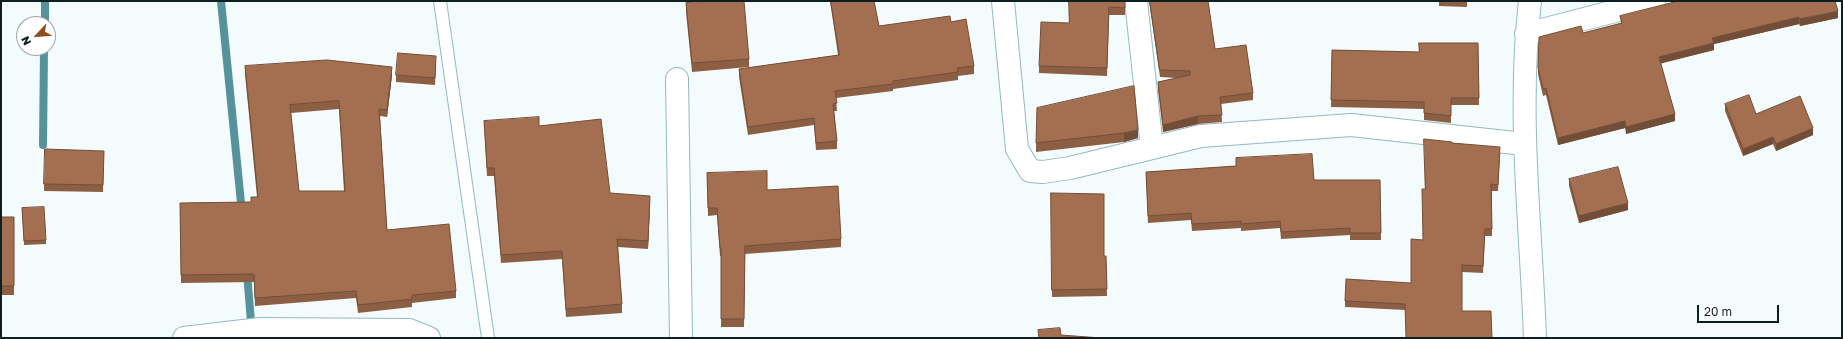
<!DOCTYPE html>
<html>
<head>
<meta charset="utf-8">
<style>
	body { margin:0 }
	#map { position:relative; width:1843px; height:339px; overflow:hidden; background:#f4fbfc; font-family:"Golos Text",sans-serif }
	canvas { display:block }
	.frame { position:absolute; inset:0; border:2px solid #0f1e20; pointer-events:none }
	.north { position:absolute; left:16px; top:16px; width:40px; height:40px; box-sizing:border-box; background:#fff; border:1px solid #9fa5a6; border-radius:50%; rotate:244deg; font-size:11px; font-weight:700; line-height:16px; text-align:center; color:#0f1e20 }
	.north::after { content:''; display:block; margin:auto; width:14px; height:18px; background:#904d1d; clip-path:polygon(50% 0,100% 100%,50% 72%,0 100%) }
	.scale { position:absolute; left:1697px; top:305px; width:82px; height:18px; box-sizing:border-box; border:2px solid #0f1e20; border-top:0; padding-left:5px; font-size:12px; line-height:14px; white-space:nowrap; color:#0f1e20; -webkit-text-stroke:3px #fff; paint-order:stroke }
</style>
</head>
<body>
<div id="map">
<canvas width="1843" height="339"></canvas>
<div class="frame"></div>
<div class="north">N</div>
<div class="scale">20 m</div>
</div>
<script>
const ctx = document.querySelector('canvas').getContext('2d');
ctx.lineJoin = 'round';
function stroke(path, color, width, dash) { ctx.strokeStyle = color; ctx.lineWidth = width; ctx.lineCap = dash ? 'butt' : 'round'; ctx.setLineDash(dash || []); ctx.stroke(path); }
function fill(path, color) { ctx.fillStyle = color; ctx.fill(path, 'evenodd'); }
stroke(new Path2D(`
	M 221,1 L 242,213
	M 45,24 L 45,1
	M 43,145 L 44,48
	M 247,273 L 251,322`), '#56929b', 8);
const service = new Path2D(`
	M 440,1 L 488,338`);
const minor = new Path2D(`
	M 1003,1 L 1017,149 L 1030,171 L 1043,172 L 1070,168 L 1201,136 L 1351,125 L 1524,144
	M 1136,1 L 1152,148
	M 1530,1 C 1517,113 1531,226 1535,338
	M 1526,34 L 1654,1
	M 677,79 L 681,338
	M 184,338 L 260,329 L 409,330 L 429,338`);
stroke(service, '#94b9c0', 14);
stroke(minor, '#94b9c0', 24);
stroke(service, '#fff', 12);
stroke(minor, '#fff', 22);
fill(new Path2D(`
	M 830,1 L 874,1 L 879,26 L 951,22 L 974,66 L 974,74 L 958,76 L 958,80 L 893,89 L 893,91 L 836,98 L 837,111 L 834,111 L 837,141 L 837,149 L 816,150 L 814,125 L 748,135 L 739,77 L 739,69 L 838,55 Z
	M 1125,1 L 1125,15 L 1109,15 L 1107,76 L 1039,73 L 1039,66 L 1069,23 Z
	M 1149,1 L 1208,1 L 1215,49 L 1253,93 L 1253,100 L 1221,104 L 1222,122 L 1198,124 L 1163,132 L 1158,90 L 1158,82 L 1177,78 L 1160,77 Z
	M 1439,1 L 1467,1 L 1467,7 L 1439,6 Z
	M 686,3 L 749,59 L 749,67 L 692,72 L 686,12 Z
	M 1620,16 L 1838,18 L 1800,26 L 1799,24 L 1714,44 L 1714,50 L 1661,63 L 1675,121 L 1626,134 L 1625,128 L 1558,145 L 1546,95 L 1543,96 L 1538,74 L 1538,67 L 1621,23 Z
	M 1478,43 L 1479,105 L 1451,105 L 1451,123 L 1424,120 L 1424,109 L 1331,107 L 1332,50 L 1419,52 Z
	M 436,63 L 435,85 L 396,82 L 396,75 Z
	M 245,66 L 392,75 L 387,117 L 380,116 L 387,230 L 456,291 L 456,298 L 412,303 L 412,307 L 358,313 L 356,298 L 255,306 L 254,282 L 181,283 L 180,203 L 251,202 L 257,197 L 245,74 ZM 339,109 L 344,191 L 299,191 L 291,113 Z
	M 1134,86 L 1138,138 L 1124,142 L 1036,152 L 1036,143 Z
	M 1725,104 L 1756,114 L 1813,135 L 1776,151 L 1773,144 L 1743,156 L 1725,111 Z
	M 484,121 L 539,126 L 610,193 L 650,204 L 648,249 L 618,247 L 622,304 L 622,313 L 566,317 L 562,259 L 501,263 L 494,176 L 487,176 Z
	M 1452,143 L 1500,154 L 1498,191 L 1492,191 L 1492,236 L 1485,236 L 1483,273 L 1462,272 L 1462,311 L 1492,338 L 1405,310 L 1345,307 L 1345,301 L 1411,283 L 1423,240 Z
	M 104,151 L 103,192 L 44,191 L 44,184 Z
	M 1236,158 L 1314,180 L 1380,180 L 1381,240 L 1350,240 L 1350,235 L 1281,239 L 1280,228 L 1241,231 L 1241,228 L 1192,231 L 1191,220 L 1148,223 L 1146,172 L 1236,166 Z
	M 707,173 L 767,190 L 841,239 L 841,247 L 745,254 L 744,327 L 721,327 L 721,256 L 720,256 L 717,215 L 708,216 Z
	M 1569,179 L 1628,210 L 1579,223 L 1569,186 Z
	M 1051,193 L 1104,256 L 1106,256 L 1107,296 L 1052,297 Z
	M 22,208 L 46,240 L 46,244 L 24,245 Z
	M 1,217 L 14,217 L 14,295 L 1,295 Z`), '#8c5f45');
fill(new Path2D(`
	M 1838,11 L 1838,18 L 1800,26 L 1800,19 Z
	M 1799,17 L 1799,24 L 1714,44 L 1714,50 L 1659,64 L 1659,57 L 1712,38 Z
	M 392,67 L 392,75 L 387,117 L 387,110 Z
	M 1675,114 L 1675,121 L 1626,134 L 1626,127 Z
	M 1198,116 L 1198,124 L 1163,132 L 1163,125 Z
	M 1625,121 L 1625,128 L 1558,145 L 1558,138 Z
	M 1813,128 L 1813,135 L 1776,151 L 1776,144 Z
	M 1138,130 L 1138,138 L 1124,142 L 1124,133 Z
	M 1773,137 L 1773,144 L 1743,156 L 1743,149 Z
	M 650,196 L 650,204 L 648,249 L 648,241 Z
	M 1628,203 L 1628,210 L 1579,223 L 1579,216 Z`), '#724e38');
const building = new Path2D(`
	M 712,1 L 744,1 L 749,59 L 692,63 L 686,3 Z
	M 831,1 L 874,1 L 879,26 L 950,16 L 951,22 L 966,19 L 974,66 L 957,68 L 958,72 L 893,81 L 893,84 L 835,91 L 837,103 L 833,104 L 837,141 L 816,143 L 814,118 L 748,127 L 739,69 L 839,55 Z
	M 1069,1 L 1125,1 L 1125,8 L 1109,7 L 1107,68 L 1039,66 L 1041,22 L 1069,23 Z
	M 1150,1 L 1208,1 L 1215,49 L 1246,45 L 1253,93 L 1220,97 L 1222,115 L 1198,116 L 1163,125 L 1158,82 L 1190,75 L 1190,71 L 1160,70 Z
	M 1679,1 L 1835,1 L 1838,11 L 1800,19 L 1799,17 L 1712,38 L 1714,43 L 1659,57 L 1675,114 L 1626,127 L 1625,121 L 1558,138 L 1546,88 L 1543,89 L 1538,67 L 1539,37 L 1581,26 L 1583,33 L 1622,23 L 1620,16 Z
	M 1419,43 L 1478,43 L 1479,98 L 1451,98 L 1451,116 L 1424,113 L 1424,102 L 1331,100 L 1332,50 L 1419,52 Z
	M 398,53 L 436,56 L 435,78 L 396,75 Z
	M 327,60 L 392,67 L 387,110 L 379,109 L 387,230 L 449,224 L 456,291 L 412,295 L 412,299 L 358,305 L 356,291 L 255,298 L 254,274 L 181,275 L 180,203 L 251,202 L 251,197 L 258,197 L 245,66 ZM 339,101 L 345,191 L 299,191 L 290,105 Z
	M 1134,86 L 1138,130 L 1124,133 L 1036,143 L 1037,108 Z
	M 1749,95 L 1756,114 L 1800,96 L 1813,128 L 1776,144 L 1773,137 L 1743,149 L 1725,104 Z
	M 539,117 L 539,126 L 601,119 L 610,193 L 650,196 L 648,241 L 617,239 L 622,304 L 566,309 L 562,251 L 501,255 L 494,168 L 487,168 L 484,121 Z
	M 1424,139 L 1452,142 L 1452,143 L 1500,147 L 1498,185 L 1491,184 L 1492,229 L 1485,229 L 1483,266 L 1462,265 L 1462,311 L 1491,311 L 1492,338 L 1406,338 L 1405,304 L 1345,301 L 1346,279 L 1411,283 L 1411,239 L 1423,240 L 1422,189 L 1425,189 Z
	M 45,149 L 104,151 L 103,185 L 44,184 Z
	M 1312,154 L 1314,180 L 1380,180 L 1381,233 L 1350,233 L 1350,228 L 1281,232 L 1280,221 L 1241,224 L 1241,221 L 1192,224 L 1191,213 L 1148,216 L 1146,172 L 1236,166 L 1236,158 Z
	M 1618,167 L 1628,203 L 1579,216 L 1569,179 Z
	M 767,171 L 767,190 L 838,186 L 841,239 L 745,246 L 744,319 L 721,319 L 721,248 L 720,248 L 717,208 L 708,208 L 707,173 Z
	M 1051,193 L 1104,194 L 1104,256 L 1106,256 L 1107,289 L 1052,290 Z
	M 44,207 L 46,240 L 24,241 L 22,208 Z
	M 1,217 L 14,217 L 14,286 L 1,286 Z
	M 1060,328 L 1061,335 L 1101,338 L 1039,338 L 1038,330 Z`);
fill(building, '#a36f50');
stroke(building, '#724e38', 1);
</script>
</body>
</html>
